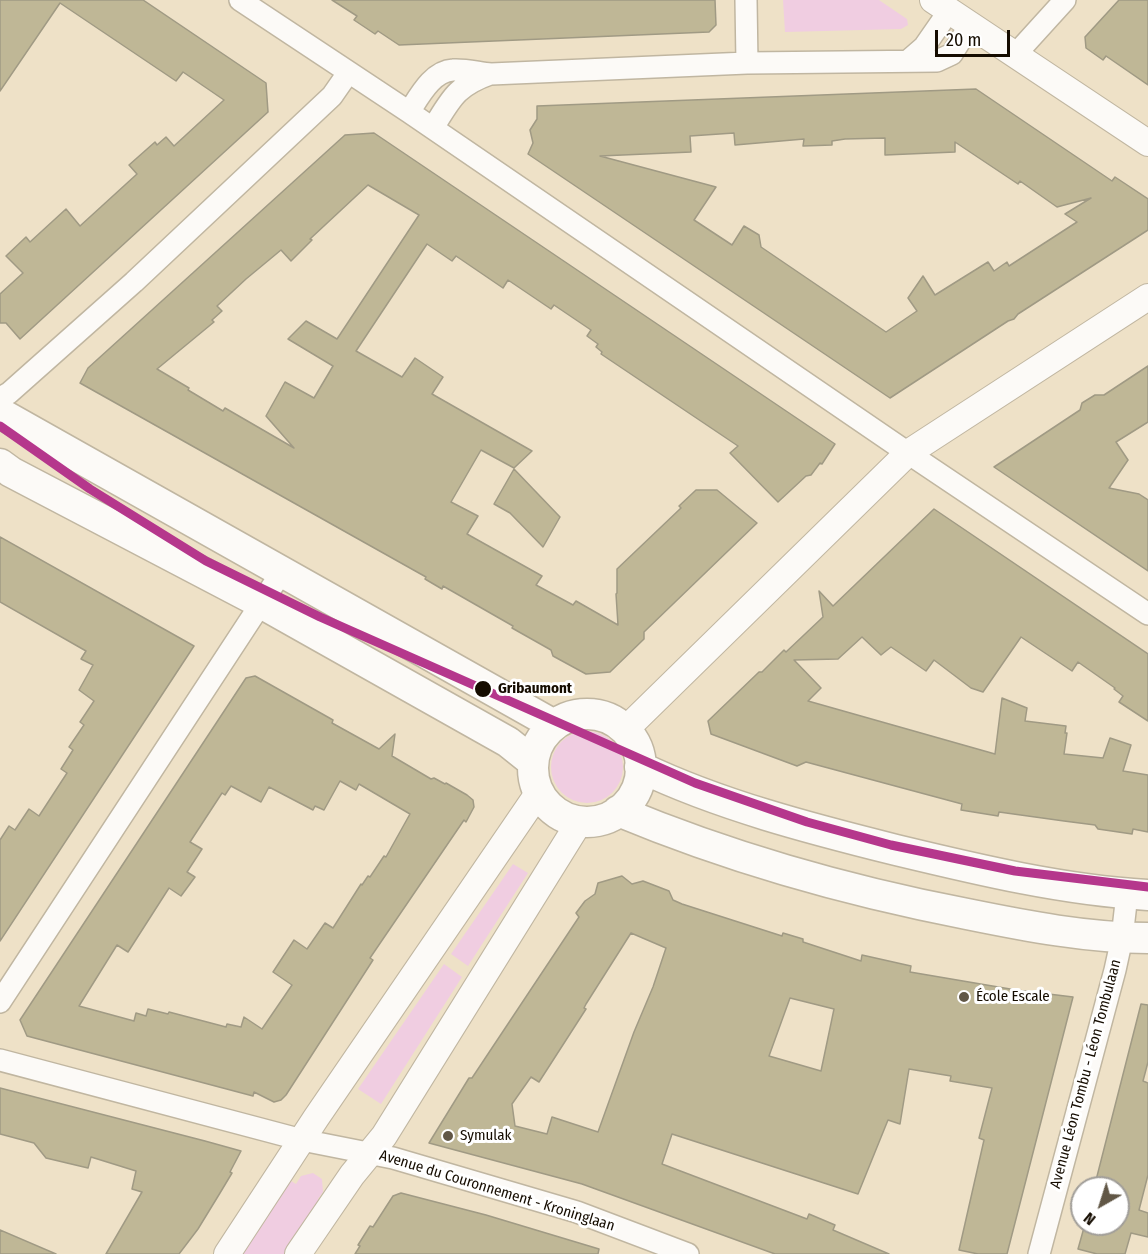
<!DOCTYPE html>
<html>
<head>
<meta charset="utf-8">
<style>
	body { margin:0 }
	#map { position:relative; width:1148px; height:1254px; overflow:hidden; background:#eee1c7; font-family:"Fira Sans Condensed",sans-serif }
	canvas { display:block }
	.north { position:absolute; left:1070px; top:1176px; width:60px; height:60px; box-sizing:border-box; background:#fff; border:2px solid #a19e99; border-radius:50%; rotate:219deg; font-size:16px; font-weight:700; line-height:24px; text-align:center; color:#150c00 }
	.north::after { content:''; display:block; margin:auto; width:21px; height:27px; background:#615746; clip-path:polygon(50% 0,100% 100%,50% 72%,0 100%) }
	.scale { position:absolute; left:935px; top:30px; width:75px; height:27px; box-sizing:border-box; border:3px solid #150c00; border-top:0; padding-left:8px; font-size:18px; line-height:21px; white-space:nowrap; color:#150c00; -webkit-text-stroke:4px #fff; paint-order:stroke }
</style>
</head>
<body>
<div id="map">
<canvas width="1148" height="1254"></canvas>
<div class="north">N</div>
<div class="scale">20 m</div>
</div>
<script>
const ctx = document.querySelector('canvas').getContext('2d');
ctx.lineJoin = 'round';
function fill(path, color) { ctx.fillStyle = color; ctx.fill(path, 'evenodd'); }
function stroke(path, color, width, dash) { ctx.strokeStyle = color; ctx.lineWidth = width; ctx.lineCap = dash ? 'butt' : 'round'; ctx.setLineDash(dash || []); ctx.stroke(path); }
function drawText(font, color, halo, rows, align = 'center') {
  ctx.font = font + ' "Fira Sans Condensed",sans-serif'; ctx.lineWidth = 6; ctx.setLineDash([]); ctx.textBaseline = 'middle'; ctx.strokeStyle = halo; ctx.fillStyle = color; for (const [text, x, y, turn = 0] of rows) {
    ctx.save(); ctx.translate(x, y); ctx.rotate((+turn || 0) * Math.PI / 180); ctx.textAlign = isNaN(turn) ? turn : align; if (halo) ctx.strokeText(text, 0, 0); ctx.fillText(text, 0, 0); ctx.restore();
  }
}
fill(new Path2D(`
	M 783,0 L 879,0 L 907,19 L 908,25 L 901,29 L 785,32 Z
	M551 767a36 36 0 1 1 72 0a36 36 0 1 1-72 0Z
	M 513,864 L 528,873 L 468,966 L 451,954 Z
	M 444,964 L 462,977 L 381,1104 L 358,1089 Z
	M 313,1173 L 322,1179 L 323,1192 L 318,1199 L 321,1202 L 287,1254 L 243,1254 L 291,1181 L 296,1184 L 301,1176 Z`), '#f0cde1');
const building = new Path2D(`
	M 0,0 L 143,0 L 266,83 L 268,112 L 20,339 L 6,323 L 0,323 L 0,294 L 23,273 L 6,256 L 26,237 L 30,242 L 66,209 L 80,226 L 137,174 L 129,165 L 155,142 L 157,145 L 166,137 L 174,146 L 224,100 L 183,72 L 176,81 L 60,3 L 0,91 Z
	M 332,0 L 715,0 L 716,25 L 709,32 L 399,45 L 378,31 L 375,34 L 354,20 L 357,16 Z
	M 1119,0 L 1148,0 L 1148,85 L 1106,56 L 1103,60 L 1086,48 L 1085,37 Z
	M 976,89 L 1112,181 L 1115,177 L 1148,199 L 1148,230 L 1018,314 L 1014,319 L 1008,321 L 890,398 L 528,154 L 533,143 L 530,130 L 537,119 L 537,106 ZM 734,133 L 735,145 L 804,139 L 803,146 L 832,145 L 832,141 L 845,139 L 885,138 L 885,155 L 955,152 L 955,142 L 1018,184 L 1020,181 L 1057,207 L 1091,198 L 1065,214 L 1077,222 L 1009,266 L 1007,262 L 994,271 L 988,262 L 935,295 L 923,276 L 908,298 L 917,311 L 886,332 L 761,247 L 759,235 L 744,226 L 732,245 L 694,220 L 716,187 L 600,156 L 691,152 L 690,136 Z
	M 374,133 L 835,444 L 822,464 L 820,463 L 811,475 L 806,476 L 778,502 L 730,453 L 738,446 L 601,354 L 602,352 L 596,347 L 598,344 L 587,336 L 591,330 L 554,305 L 551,309 L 508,280 L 503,288 L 456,256 L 452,261 L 427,244 L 356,351 L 402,377 L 415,358 L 443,377 L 432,394 L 532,451 L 514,468 L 481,450 L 451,502 L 478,516 L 467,534 L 542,576 L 536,585 L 573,605 L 576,601 L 618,625 L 616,594 L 617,593 L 617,569 L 681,508 L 679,506 L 696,490 L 717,490 L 757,523 L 644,632 L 644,639 L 610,672 L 586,674 L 553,656 L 551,650 L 512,628 L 513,626 L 443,586 L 442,589 L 425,579 L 426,577 L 80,383 L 88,368 L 345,135 ZM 368,185 L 419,215 L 337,339 L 306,321 L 288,339 L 333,366 L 314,398 L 285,382 L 266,416 L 294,448 L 225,408 L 223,411 L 188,390 L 189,388 L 157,369 L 214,322 L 212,320 L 222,311 L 217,306 L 246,279 L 281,250 L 291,261 L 312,240 L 310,239 Z
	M 1148,366 L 1148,422 L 1116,442 L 1128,460 L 1109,488 L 1139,494 L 1148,500 L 1148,571 L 994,467 L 1080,410 L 1082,403 L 1095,395 L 1104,395 Z
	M 514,469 L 560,517 L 543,547 L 510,513 L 494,504 Z
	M 934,509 L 1148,654 L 1148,721 L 1119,702 L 1123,696 L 1114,689 L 1115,688 L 1078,662 L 1072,671 L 1021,637 L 983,692 L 971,688 L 934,660 L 926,671 L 891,647 L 881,655 L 862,637 L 838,659 L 794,660 L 821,688 L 808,701 L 995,754 L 1002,698 L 1027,708 L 1025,721 L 1066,726 L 1065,733 L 1067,733 L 1064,754 L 1103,758 L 1110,738 L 1131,745 L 1123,771 L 1148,775 L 1148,832 L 1133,829 L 1132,834 L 1098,829 L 1095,825 L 1064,821 L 999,812 L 998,816 L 961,810 L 962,804 L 806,762 L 797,766 L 711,734 L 708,721 L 759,672 L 762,672 L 784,650 L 786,652 L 823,617 L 819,591 L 833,606 Z
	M 0,537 L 194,646 L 0,941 L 0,840 L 9,826 L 15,830 L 29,809 L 39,816 L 67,773 L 61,769 L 73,750 L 69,747 L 84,725 L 80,722 L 94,701 L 79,690 L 93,665 L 81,659 L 86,651 L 0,602 Z
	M 255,676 L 333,720 L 332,723 L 379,749 L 395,734 L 392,756 L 431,779 L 434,778 L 445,784 L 446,783 L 467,795 L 473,800 L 474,807 L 466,822 L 464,820 L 370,958 L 373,960 L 286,1095 L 281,1100 L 274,1102 L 254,1092 L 253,1096 L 27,1036 L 20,1020 L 246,678 ZM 340,781 L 356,790 L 359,784 L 410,814 L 386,857 L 384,856 L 370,877 L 368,876 L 362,885 L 361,884 L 333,928 L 325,923 L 307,949 L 294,940 L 273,972 L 292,985 L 262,1029 L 244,1017 L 241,1027 L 227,1024 L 226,1027 L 169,1012 L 168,1014 L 148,1009 L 146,1016 L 136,1013 L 134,1021 L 79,1006 L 117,945 L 128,952 L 169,888 L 181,896 L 195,877 L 187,872 L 202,849 L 190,842 L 222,793 L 225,795 L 231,786 L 261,802 L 269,787 L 313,810 L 315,806 L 324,810 Z
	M 622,876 L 632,884 L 643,881 L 669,891 L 673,900 L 682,904 L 782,936 L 783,933 L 803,939 L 803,942 L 861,961 L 862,955 L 911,966 L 910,972 L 1016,990 L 1073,997 L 1007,1254 L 978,1254 L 959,1250 L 984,1140 L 979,1138 L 992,1088 L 950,1081 L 951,1076 L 909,1069 L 900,1124 L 888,1120 L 858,1194 L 672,1134 L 662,1164 L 807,1219 L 809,1214 L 835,1225 L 833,1230 L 889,1254 L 775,1254 L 582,1184 L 429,1143 L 469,1078 L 472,1078 L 579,917 L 576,913 L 585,901 L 595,894 L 598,883 ZM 631,933 L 666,948 L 653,987 L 634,1032 L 598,1132 L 552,1117 L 547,1134 L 515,1126 L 512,1104 L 531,1077 L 539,1082 L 586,1009 L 584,1008 L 586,1004 ZM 790,998 L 834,1009 L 821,1071 L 769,1056 Z
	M 1141,1004 L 1148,1005 L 1148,1062 L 1143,1081 L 1148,1083 L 1148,1175 L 1139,1210 L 1148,1213 L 1148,1237 L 1131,1233 L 1125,1254 L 1097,1254 L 1078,1249 L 1085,1224 L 1118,1224 L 1118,1188 L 1094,1188 Z
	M 0,1088 L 205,1141 L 241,1151 L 230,1172 L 232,1173 L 220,1193 L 198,1229 L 179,1254 L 106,1254 L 142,1192 L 132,1189 L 136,1171 L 91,1157 L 88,1168 L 46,1158 L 34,1143 L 0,1134 Z
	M 401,1193 L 486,1215 L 599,1249 L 598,1254 L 355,1254 L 360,1246 L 358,1245 L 370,1226 L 373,1227 L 393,1196 Z
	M 0,1230 L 56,1254 L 0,1254 Z`);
fill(building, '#bfb796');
stroke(building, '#a09a84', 1.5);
const minor = new Path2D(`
	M 240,0 L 409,112 L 908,453 L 1148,614
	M 746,0 L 747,63
	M 1015,55 L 1065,0
	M 909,60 L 924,47 L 949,11
	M 409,112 C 419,97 432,71 453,70 C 465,69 479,73 491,74 L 747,63 L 937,61 L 952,54 L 970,25
	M 433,128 C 451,99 456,86 490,74
	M 0,398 L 9,393 L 134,282 L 332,96 L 348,73
	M 0,1002 L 281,573
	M 0,1060 L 302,1140 L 393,1158 L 577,1212 L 688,1254
	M 1039,1254 L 1115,970 L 1122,938 L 1127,894`);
const tertiary = new Path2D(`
	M 933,0 L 1148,143
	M 625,730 L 908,453 L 1148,297
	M 227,1254 L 316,1118 L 539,792
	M 298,1254 L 352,1175 L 384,1136 L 580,821`);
const secondary = new Path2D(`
	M 0,413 L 554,725
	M 0,464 L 11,472 L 261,603 L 508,742 L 533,762
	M533 768a54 54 0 1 1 108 0a54 54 0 1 1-108 0Z
	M 640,767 C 719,805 812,829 896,850 C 979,870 1063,890 1148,895
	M 618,811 C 731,858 848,891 967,914 C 1026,926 1088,938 1148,938`);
stroke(minor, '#c0b6a1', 24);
stroke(tertiary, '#c0b6a1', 28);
stroke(secondary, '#c0b6a1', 33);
stroke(minor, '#fcfaf7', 21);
stroke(tertiary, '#fcfaf7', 26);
stroke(secondary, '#fcfaf7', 30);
stroke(new Path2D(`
	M 0,426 L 90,489 L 206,561 L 320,617 L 695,783 L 807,822 L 891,845 L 1015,871 L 1148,887`), '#b5378c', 9);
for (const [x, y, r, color] of [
	[483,689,9,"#150c00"],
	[964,997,6,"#615746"],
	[448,1136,6,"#615746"]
]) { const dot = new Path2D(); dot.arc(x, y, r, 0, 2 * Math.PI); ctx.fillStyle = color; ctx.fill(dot); stroke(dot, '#fff', 2); }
drawText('bold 15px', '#150c00', '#fff', [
	["Gribaumont",498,689]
], 'left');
drawText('15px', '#150c00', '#fff', [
	["École Escale",976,997],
	["Symulak",460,1136]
], 'left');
drawText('15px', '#150c00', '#fff', [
	["Avenue Léon Tombu - Léon Tombulaan",1086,1074,-75],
	["Avenue du Couronnement - Kroninglaan",497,1191,17]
]);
</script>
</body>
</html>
